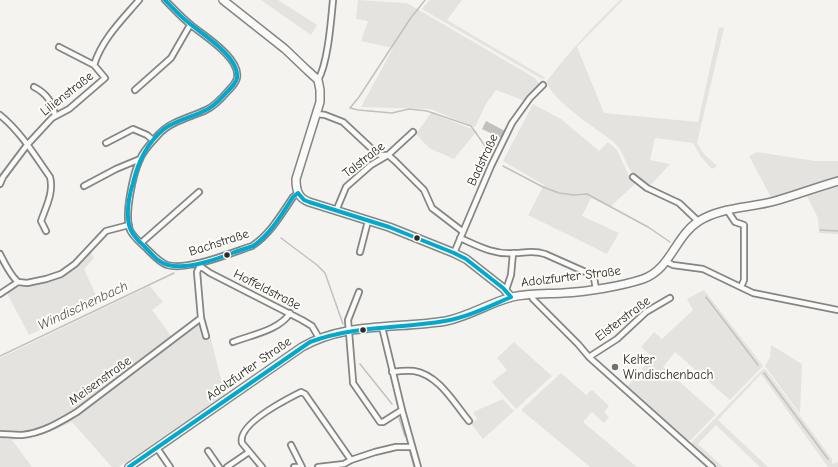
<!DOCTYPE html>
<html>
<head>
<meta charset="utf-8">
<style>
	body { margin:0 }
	canvas { display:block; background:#f4f3f0 }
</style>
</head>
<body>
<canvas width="838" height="467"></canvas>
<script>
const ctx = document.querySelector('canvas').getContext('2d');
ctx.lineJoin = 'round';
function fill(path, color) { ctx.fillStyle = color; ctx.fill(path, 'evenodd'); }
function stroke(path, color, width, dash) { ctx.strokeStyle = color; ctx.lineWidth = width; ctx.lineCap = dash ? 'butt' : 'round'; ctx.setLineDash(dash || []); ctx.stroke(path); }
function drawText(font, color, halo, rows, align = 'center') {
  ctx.font = font + ' "Comic Neue",sans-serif'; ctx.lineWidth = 4; ctx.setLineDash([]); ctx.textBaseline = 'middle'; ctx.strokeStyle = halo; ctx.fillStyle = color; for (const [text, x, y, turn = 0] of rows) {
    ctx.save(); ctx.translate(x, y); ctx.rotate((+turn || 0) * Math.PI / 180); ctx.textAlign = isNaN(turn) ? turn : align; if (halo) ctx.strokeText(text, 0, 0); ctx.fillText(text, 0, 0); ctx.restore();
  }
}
fill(new Path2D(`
	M 150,286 L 163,302 L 152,310 L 171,336 L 204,312 L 225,395 L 119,467 L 112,467 L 72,422 L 44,434 L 12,440 L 32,467 L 0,467 L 0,358 Z`), '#e4e3df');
fill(new Path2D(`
	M 261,0 L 278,0 L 317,25 L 311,35 Z
	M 358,0 L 407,3 L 535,78 L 539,83 L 539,86 L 525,101 L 496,90 L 486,104 L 475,127 L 430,109 L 361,107 L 393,48 L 361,41 L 368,21 L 356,19 Z
	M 430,0 L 462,0 L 447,20 L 546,78 L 542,79 L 422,9 Z
	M 620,0 L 623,0 L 577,47 L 604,113 L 698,122 L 719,27 L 724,28 L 697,143 L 704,154 L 717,166 L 712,169 L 701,157 L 693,143 L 655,138 L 650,160 L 670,164 L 649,187 C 644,184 637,181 634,176 C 625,165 624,149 611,140 C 597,129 548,98 547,81 C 569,52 593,26 620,0 Z
	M 533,104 L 561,119 L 599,151 L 608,142 L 617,150 L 629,176 L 636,183 L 610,207 L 591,198 L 582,216 L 619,233 L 607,254 L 528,215 L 544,185 L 503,161 Z
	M 431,113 L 477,131 L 454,159 L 429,148 L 416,134 Z
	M 757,152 L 815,161 L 838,161 L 838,179 L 772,199 L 749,156 Z
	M 838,184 L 838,234 L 819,233 L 818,218 L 806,194 Z
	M 91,252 L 94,258 L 84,269 L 99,302 L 29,335 L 7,293 C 21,284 29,286 45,282 C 64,278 77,266 91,252 Z
	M 704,290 L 763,366 L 730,400 L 675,352 L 663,367 L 716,414 L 691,440 L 686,440 L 626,388 L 652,357 L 641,347 L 654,332 L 662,339 L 693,310 L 687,299 Z
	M 514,342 L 552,376 L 516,409 L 492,382 L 507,370 L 497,358 Z
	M 771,345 L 802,364 L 800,414 L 765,366 L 770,357 Z
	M 763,369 L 766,370 L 832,459 L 832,462 L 833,464 L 836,462 L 838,463 L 838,467 L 828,467 L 761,374 L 718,420 L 768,467 L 760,467 L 716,425 L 698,444 L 723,467 L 716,467 L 692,445 L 692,442 Z
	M 561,373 L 586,395 L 592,390 L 609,406 L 604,412 L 609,417 L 604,423 L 592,412 L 583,422 L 637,467 L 590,467 L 521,410 Z
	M 503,399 L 514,411 L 483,439 L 471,424 L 477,419 L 473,412 Z`), '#e4e3e0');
fill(new Path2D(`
	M 486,121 L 505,131 L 501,138 L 482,129 Z`), '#c2c1be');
stroke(new Path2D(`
	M 425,0 L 410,19 L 359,97 L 350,108 L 358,110 L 392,113 L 409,109 L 427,111 L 471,126 L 490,153
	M 503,166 L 543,187 L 559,193 L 574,195 L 587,194 L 648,227 L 670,242
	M 820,230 L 838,231
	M 281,238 L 317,265 L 325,273 L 343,324
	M 706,297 L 758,365
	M 0,356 L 174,273
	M 360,364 L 392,404
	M 764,373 L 828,459
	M 399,418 L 405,436
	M 409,449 L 414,467`), '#c2c1be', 1.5);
const street = new Path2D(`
	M 165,0 C 173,8 182,18 191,25 C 204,36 241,58 237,78 C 236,83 232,87 228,91 C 222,98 215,106 206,110 C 191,117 172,121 160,133 C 153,141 144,149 140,159 C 133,174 124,215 130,230 C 133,237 141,243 146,248 C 152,254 159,262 167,265 C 188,271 231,253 252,246 C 270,234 281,215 293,197 L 298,193
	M 59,47 L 94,65
	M 318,80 C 328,63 331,21 333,0
	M 34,87 C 46,93 53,102 55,116
	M 135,90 L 171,58 L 190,25
	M 317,114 L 325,115 L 343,122 L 373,150 L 380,155 L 388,155 L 395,161 L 424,190 L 432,208 L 462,231
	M 0,115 C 21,132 35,156 50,177 C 54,192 46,207 41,221 L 46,231
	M 106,143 L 133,129 L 147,135 L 153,140
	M 633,177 L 647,188 L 679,203 L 698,221
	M 0,184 L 3,177 L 27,145 L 52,118 L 69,109 L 105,78 L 94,65 C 102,39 122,20 139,0
	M 84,186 L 116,169 L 140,159
	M 727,210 L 735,222 L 744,225 L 744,280 L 741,287
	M 336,211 L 346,187 L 371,165 L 388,155 L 413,132
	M 460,238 C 478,246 494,255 514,253 C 525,253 533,250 545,254 L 590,274 L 594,278 L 596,289
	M 141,243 L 199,192
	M 360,252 L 368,221
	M 454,253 L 491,166 L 512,123 L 530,98 L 543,85
	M 0,254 C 5,264 10,275 18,282
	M 667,262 L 673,265 L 703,269 L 753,293 L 838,310
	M 200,266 L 210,273 L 302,320 L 312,326 L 319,338
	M 506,290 L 511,275 L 513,253
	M 359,292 L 348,320 L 353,381 L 353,383 L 380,422 L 383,422 L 402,410
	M 0,294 L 18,282 L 27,283 L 46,279 L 61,274 L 75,264 L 106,231 L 129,225
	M 531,294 L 533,299 L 578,344 L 589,357 L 712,467
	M 201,318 L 206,336
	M 382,327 L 402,410 L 418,467
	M 233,342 C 251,335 280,330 290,313
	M 589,357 L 617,339 L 646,312 L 670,298
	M 392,372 C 399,371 407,370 414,371 C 439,375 454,403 469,421
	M 0,434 C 7,434 15,435 22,435 C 43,433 60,422 77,412 L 201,318 L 197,272 L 200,266 L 199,263
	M 291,445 L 302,467
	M 157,448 L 170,467
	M 208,451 L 219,467
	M 227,467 L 249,452
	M 262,467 L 242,443 C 237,424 287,399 301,392 L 305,394 L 351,460
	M 294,467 L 299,467
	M 318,467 L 344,464 L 351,460 L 375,452 L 396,447 L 412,447`);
const secondary = new Path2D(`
	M 223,0 L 285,49 L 307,70 L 318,80 L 320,90 L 320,102 L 296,179 C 296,190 298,198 309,202 L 389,227 L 454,253 L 466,259 L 503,288 L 511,297
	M 129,467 L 302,347 C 345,322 398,329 446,321 C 470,316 489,303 512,297 C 529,293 546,294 563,293 C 586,292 622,286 643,279 C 671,269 675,236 699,221 C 721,207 750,208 775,201 C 796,195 817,187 838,181`);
stroke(street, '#858584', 8);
stroke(secondary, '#858584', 10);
stroke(street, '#fafaf8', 4.5);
stroke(secondary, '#fafaf8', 7);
stroke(new Path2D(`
	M 165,0 C 173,8 180,16 189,23 C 203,35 240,57 237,78 C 236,83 232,87 228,91 C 222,97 217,104 208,109 C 194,117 178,119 164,129 C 147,143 138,161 133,183 C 129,196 126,211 129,225 C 131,234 137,240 144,246 C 151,253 158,263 168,265 C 188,270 217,259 235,252 C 241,250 247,248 253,246 C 270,235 282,214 293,197 L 298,193
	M 298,193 L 304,200 L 309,202 L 389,227 L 454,253 L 466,259 L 503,288 L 511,297
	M 129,467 L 310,342 C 357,325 398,329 445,321 C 468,317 490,306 511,297`), '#00a9ce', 4);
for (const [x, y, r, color] of [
	[417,238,3.5,"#2b2b2b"],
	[227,255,3.5,"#2b2b2b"],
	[363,330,3.5,"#2b2b2b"],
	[615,367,4,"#717170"]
]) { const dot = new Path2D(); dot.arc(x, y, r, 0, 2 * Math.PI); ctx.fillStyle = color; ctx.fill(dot); stroke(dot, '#fdfcf7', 1.5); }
drawText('13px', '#2b2b2b', '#fdfcf7', [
	["Lilienstraße",67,94,-38],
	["Talstraße",364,160,-38],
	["Badstraße",483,160,-65],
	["Bachstraße",219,243,-18],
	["Adolzfurter Straße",571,277,-7],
	["Hoffeldstraße",267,290,27],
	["Elsterstraße",623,319,-37],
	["Adolzfurter Straße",249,369,-35],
	["Meisenstraße",100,381,-36]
]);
drawText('13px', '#2b2b2b', '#fdfcf7', [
	["Kelter",623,360],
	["Windischenbach",623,375]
], 'left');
drawText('italic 14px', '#585857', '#fdfcf7', [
	["Windischenbach",83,306,-25]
]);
</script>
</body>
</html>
